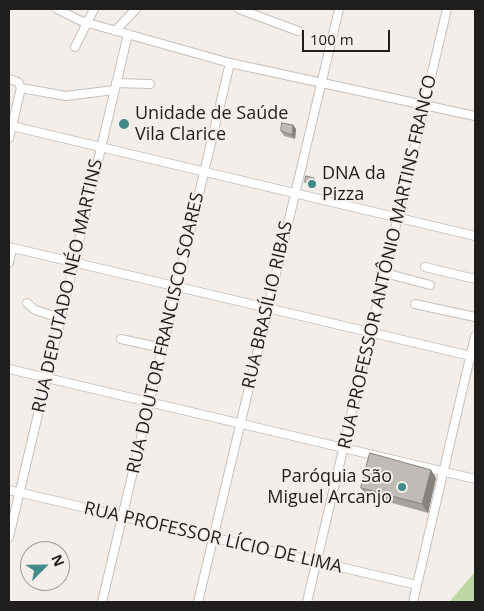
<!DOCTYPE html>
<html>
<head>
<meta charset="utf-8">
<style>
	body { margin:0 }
	#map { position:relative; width:484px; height:611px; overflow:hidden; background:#f4eeea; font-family:"Open Sans",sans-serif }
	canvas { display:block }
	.frame { position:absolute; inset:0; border:10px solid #201e1d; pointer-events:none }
	.north { position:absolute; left:20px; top:541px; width:50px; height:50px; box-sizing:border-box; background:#f4eeea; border:1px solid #9f9b98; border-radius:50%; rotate:67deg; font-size:14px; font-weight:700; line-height:20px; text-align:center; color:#201e1d }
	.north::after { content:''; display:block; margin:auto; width:18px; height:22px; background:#428a89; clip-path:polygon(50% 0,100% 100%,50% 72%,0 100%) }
	.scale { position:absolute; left:302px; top:30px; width:88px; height:22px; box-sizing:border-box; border:2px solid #201e1d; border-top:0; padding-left:6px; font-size:15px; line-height:18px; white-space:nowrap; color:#201e1d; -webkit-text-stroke:4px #f4eeea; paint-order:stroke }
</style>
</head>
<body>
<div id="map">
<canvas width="484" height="611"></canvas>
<div class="frame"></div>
<div class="north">N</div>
<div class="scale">100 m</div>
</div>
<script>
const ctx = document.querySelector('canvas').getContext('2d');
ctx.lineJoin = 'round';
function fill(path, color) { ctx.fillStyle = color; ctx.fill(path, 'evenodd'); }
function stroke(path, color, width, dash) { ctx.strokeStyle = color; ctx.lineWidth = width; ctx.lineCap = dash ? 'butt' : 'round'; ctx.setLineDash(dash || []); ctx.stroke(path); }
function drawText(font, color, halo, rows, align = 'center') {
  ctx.font = font + ' "Open Sans",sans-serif'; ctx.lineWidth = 4; ctx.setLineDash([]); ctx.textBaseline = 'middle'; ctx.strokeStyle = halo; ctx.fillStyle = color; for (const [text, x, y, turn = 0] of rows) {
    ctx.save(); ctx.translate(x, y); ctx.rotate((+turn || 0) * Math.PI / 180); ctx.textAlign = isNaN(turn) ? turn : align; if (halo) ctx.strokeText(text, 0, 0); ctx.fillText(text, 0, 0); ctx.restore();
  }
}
fill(new Path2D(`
	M 475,572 L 475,602 L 449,602 Z`), '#bcd7a4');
const minor = new Path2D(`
	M 57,9 L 81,21 L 230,63 L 475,116
	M 239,9 L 298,31
	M 115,31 L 136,9
	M 75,47 L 94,9
	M 9,79 L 18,82 L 21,88 L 66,96 L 114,90
	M 116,83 L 150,84
	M 12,126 L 475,236
	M 9,138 L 21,88
	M 9,247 L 475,357
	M 9,263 L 12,248
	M 425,267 L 475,279
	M 385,273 L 430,285
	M 27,303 L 35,310 L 60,318
	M 415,304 L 475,317
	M 121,339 L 162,348
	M 9,369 L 475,479
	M 9,490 L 417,585
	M 9,537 L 128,34
	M 102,602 L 230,63
	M 198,602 L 339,9
	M 307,602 L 447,9
	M 413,602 L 475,336`);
stroke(minor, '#c5c0bb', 10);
stroke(minor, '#fff', 8);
fill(new Path2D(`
	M 293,125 L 296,129 L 295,139 L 284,136 L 281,131 Z
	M 305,182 L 317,182 L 316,189 L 308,187 Z
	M 431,470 L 436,478 L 428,513 L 367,496 L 361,488 Z`), '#a5a19d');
fill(new Path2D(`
	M 293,125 L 296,129 L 295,139 L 292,135 Z
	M 314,178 L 317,182 L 316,189 L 313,185 Z
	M 431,470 L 436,478 L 428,513 L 422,504 Z`), '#86837f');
const building = new Path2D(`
	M 282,123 L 293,125 L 292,135 L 281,131 Z
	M 306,176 L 314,178 L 313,185 L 305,182 Z
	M 370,453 L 431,470 L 422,504 L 361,488 Z`);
fill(building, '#c0bbb6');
stroke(building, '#86837f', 1);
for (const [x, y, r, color] of [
	[124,124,6,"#428a89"],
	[312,184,5,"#428a89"],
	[402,487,5,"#428a89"]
]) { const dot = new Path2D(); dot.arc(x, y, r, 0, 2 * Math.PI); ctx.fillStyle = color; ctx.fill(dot); stroke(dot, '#f4eeea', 2); }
drawText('18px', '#201e1d', '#f4eeea', [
	["Unidade de Saúde",135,114],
	["Vila Clarice",135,135],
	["DNA da",322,174],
	["Pizza",322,195],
	["Paróquia São",392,477,"right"],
	["Miguel Arcanjo",392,498,"right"]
], 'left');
drawText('18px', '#201e1d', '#f4eeea', [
	["RUA PROFESSOR ANTÔNIO MARTINS FRANCO",388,262,-77],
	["RUA DEPUTADO NÉO MARTINS",68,286,-77],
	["RUA BRASÍLIO RIBAS",268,305,-77],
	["RUA DOUTOR FRANCISCO SOARES",166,333,-77],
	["RUA PROFESSOR LÍCIO DE LIMA",213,538,13]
]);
</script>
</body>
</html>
